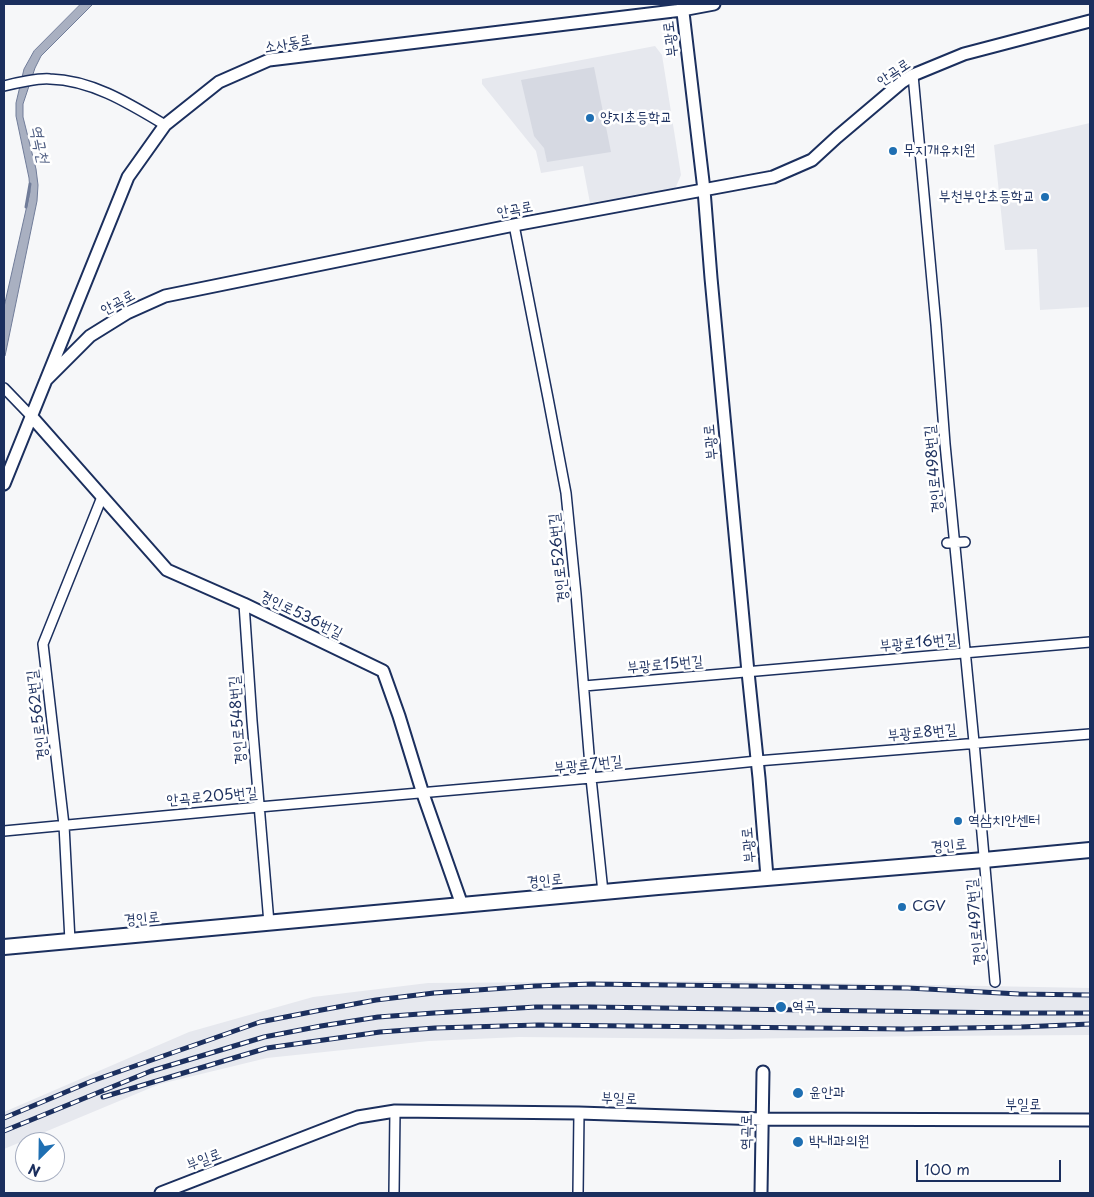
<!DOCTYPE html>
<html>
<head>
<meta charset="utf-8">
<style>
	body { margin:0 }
	#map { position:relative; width:1094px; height:1197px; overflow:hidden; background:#f6f7f9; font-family:"Playpen Sans",sans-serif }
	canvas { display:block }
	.frame { position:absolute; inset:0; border:5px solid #1b2f5e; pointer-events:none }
	.north { position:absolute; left:15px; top:1132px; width:50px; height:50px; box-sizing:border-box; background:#fff; border:1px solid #a4acbf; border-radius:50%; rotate:203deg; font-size:14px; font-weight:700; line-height:20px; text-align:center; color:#1b2f5e }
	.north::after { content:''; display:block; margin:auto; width:18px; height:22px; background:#1f6fb2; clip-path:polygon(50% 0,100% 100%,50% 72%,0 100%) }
	.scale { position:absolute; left:916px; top:1160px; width:145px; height:22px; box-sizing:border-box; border:2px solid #1b2f5e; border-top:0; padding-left:6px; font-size:15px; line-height:18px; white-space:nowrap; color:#1b2f5e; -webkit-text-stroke:4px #fff; paint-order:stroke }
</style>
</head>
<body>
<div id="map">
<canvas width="1094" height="1197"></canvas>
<div class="frame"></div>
<div class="north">N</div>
<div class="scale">100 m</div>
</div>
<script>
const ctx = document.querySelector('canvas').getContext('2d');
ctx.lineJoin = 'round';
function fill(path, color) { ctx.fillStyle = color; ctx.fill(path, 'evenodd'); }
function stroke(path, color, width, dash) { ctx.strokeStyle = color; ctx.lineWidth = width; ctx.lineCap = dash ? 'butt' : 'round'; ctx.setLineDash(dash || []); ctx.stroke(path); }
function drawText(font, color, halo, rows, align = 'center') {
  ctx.font = font + ' "Playpen Sans","Poor Story",sans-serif'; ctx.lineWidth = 5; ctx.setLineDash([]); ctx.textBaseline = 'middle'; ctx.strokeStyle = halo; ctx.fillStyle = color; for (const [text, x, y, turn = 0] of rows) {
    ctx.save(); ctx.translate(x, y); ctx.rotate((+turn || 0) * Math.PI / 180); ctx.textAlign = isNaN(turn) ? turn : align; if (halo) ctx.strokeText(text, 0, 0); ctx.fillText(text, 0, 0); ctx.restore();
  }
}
fill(new Path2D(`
	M 655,46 L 662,55 L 681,175 L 675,189 L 590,203 L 583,166 L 541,173 L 536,151 L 482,84 L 482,79 Z
	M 1090,123 L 1090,307 L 1040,310 L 1037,249 L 1005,250 L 994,145 Z
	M 722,981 L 1090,988 L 1090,1035 L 926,1036 L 730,1039 L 519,1037 L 429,1041 L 267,1058 L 160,1084 L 4,1149 L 4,1112 L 189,1032 L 313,997 L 428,983 Z`), '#e6e8ee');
fill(new Path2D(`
	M 594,67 L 611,152 L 547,162 L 544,148 L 534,136 L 521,80 Z`), '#d6d9e2');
const water = new Path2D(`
	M 81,4 L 93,4 L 41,56 L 35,68 L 23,104 L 23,117 L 36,169 L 38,185 L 37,201 L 5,356 L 4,355 L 4,307 L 30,192 L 29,178 L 16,116 L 16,103 L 24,69 L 34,51 Z`);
fill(water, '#a9b0c1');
stroke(water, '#707c99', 1);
stroke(new Path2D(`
	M 26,207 L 30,184`), '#707c99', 3);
const minor = new Path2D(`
	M 913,75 L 936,325 L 945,444 L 974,742 L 995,982
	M 4,86 C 15,83 39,78 50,79 C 92,80 130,104 165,125
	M 514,225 L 548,398 L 566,493 L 576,594 L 591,778 L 603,892
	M 4,388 L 31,416
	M 947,543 L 965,542
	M 244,604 L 252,721 L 269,923
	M 584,686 L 1090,642
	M 4,831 L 259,807 L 591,778 L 757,761 L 1090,734
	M 70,941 L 64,825 L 43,644 L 102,497
	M 394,1193 L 395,1111
	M 578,1193 L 579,1113`);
const tertiary = new Path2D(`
	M 682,4 L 704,190 L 711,278 L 748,672 L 759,778 L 767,877
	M 46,380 L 90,336 L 127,313 L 165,296 L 514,225 L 773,177 L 812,160 L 837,137 L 902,82 L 913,75 L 964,54 L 1090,21
	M 31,416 L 167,570 L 244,604 L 383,671 L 399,716 L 423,794 L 462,905
	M 4,484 L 128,177 L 165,125 L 219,82 L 269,60 L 682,10 L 714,4
	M 161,1193 L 339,1124 L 358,1117 L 395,1111 L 579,1113 L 762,1119 L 1090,1120
	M 761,1193 L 763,1072`);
const primary = new Path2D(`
	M 4,947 L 658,887 L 984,860 L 1090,850`);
stroke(minor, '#1b2f5e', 12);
stroke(tertiary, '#1b2f5e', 15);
stroke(primary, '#1b2f5e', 18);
stroke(minor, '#fff', 9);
stroke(tertiary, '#fff', 11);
stroke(primary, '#fff', 14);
const rail = new Path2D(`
	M 103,1097 L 267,1048 L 380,1032 L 435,1028 L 538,1025 L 906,1029 L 1021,1027 L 1090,1024
	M 4,1118 L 92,1081 L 260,1022 L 316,1011 L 376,1000 L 434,993 L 535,986 L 591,984 L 908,988 L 1019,994 L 1090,995
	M 4,1131 L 151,1071 L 264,1037 L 321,1026 L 378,1017 L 434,1013 L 536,1007 L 590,1007 L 1018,1013 L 1090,1013`);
stroke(rail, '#1b2f5e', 5);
stroke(rail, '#fff', 3, [9]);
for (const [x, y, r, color] of [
	[590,118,5,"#1f6fb2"],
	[893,151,5,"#1f6fb2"],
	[1045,197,5,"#1f6fb2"],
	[958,821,5,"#1f6fb2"],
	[902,907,5,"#1f6fb2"],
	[781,1007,6,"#1f6fb2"],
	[798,1093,6,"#1f6fb2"],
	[798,1142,6,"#1f6fb2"]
]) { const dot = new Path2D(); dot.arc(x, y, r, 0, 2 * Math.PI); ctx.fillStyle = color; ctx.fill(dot); stroke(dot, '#fff', 2); }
drawText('15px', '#1b2f5e', '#fff', [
	["부광로",671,39,-97],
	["소사동로",288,44,-10],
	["안곡로",894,73,-34],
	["안곡로",515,210,-11],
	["안곡로",118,303,-28],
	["부광로",711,442,-95],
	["경인로498번길",934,469,-95],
	["경인로526번길",559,558,-96],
	["경인로536번길",301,615,26],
	["부광로16번길",918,643,-5],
	["부광로15번길",665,665,-5],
	["경인로562번길",38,715,-97],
	["경인로548번길",238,720,-94],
	["부광로8번길",922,733,-5],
	["부광로7번길",588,765,-6],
	["안곡로205번길",212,797,-5],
	["부광로",749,845,-95],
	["경인로",949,846,-5],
	["경인로",545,881,-5],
	["경인로",142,919,-5],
	["경인로497번길",976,922,-95],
	["부일로",619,1099,2],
	["부일로",1023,1105],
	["역곡로",747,1132,-89],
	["부일로",204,1160,-21]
]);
drawText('15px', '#1b2f5e', '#fff', [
	["양지초등학교",600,118],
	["무지개유치원",903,151],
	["부천부안초등학교",1035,197,"right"],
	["역삼치안센터",968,821],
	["CGV",912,907],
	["역곡",792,1007],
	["윤안과",809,1093],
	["박내과의원",809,1142]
], 'left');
drawText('italic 16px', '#4d5c81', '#fff', [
	["역곡천",39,144,78]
]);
</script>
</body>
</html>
